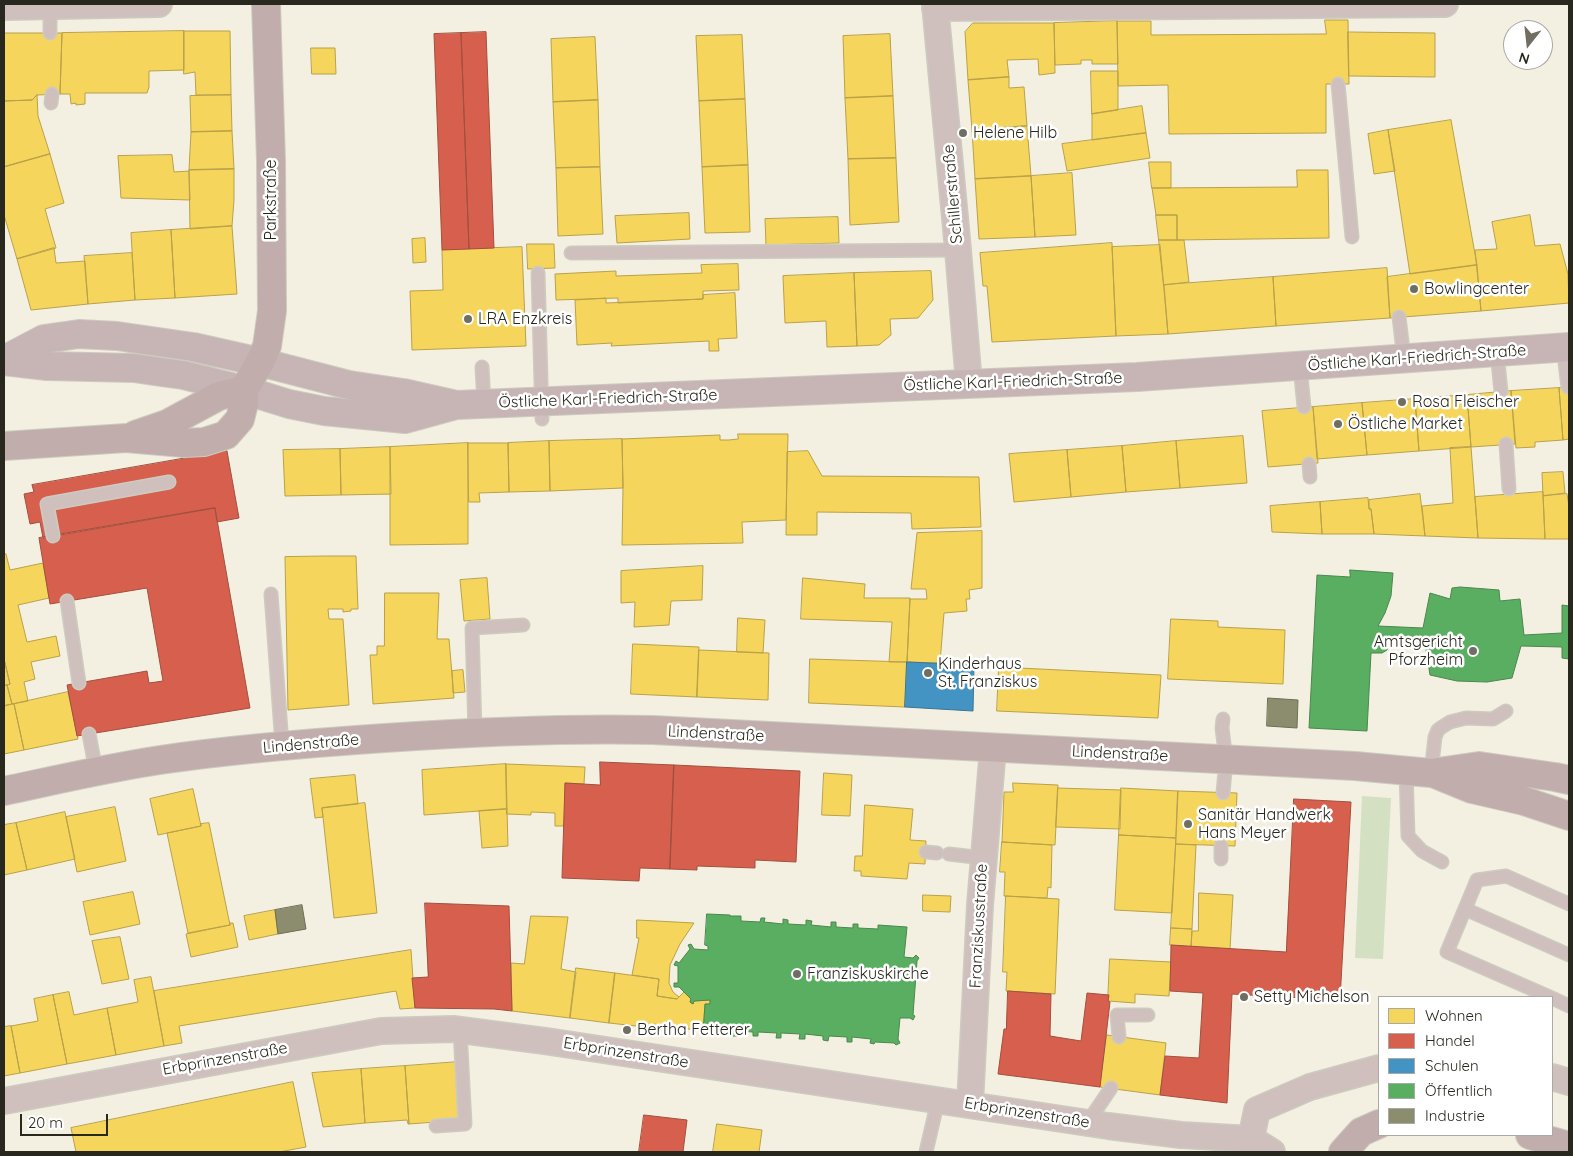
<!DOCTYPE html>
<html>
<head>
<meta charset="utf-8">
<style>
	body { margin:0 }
	#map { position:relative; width:1573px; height:1156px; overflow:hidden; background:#f3f0e2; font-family:Quicksand,sans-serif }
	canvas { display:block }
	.frame { position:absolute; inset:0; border:5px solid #29281e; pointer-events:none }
	.legend { position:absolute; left:1378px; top:996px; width:175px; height:140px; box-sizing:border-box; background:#fff; border:1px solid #a9a9a5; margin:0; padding:6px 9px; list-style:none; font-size:15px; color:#29281e }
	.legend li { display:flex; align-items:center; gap:10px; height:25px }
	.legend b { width:25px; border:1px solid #a9a9a5 }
	.north { position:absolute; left:1503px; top:20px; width:50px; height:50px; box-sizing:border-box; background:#fff; border:1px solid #a9a9a5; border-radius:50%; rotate:196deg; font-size:14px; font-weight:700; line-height:20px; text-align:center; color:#29281e }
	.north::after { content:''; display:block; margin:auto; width:18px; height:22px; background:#706e63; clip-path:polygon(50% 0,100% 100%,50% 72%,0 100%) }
	.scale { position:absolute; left:20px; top:1114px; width:88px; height:22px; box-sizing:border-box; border:2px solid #29281e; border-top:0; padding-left:6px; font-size:15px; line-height:18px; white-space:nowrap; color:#29281e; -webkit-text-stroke:4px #fff; paint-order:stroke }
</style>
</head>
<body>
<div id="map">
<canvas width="1573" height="1156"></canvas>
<div class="frame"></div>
<ul class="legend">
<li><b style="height:14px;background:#f6d55c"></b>Wohnen</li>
<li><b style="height:14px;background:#d6604d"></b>Handel</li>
<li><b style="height:14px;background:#4393c3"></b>Schulen</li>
<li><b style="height:14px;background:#5aae61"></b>Öffentlich</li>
<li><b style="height:14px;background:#8c8c6e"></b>Industrie</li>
</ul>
<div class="north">N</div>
<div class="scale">20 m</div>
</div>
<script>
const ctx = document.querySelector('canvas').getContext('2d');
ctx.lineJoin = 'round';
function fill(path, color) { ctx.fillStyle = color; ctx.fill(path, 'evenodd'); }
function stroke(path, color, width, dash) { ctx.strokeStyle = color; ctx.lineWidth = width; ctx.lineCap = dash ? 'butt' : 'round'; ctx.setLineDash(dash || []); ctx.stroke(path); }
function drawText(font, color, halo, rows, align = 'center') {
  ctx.font = font + ' Quicksand,sans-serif'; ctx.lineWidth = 5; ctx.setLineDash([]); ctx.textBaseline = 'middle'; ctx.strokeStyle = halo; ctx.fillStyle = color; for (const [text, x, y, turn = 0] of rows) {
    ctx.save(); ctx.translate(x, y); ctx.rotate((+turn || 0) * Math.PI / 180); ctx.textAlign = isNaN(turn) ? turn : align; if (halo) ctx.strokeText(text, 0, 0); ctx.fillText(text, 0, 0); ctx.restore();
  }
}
fill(new Path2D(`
	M 1362,796 L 1391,798 L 1383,959 L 1355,958 Z`), '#d4e0c2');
const homes = new Path2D(`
	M 1325,20 L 1348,20 L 1349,84 L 1326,84 L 1326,133 L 1169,134 L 1168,85 L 1118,86 L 1117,21 L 1151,21 L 1151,35 L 1326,34 Z
	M 1117,21 L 1118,64 L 1092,64 L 1092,60 L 1081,60 L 1081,64 L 1055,65 L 1054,23 Z
	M 973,23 L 1054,23 L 1055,73 L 1039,75 L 1038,59 L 1007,60 L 1009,77 L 968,80 L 965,32 Z
	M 184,31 L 184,70 L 149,71 L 149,87 L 147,93 L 85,93 L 85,104 L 76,105 L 76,103 L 71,104 L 70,94 L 60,94 L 62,33 Z
	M 184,31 L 230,31 L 231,95 L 196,95 L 195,72 L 184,74 Z
	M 1348,32 L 1435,33 L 1435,77 L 1349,76 Z
	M 4,33 L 62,33 L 60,94 L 37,95 L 32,100 L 4,101 Z
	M 890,34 L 893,96 L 845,98 L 843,36 Z
	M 742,35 L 745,99 L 699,101 L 696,36 Z
	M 595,37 L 598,100 L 553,102 L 551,39 Z
	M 311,48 L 335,48 L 336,74 L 312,74 Z
	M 1091,71 L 1118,71 L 1118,110 L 1092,114 Z
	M 1009,77 L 1009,88 L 1024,87 L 1027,126 L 972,130 L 968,80 Z
	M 37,95 L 38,116 L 50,154 L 4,167 L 4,101 L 32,100 Z
	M 231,95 L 232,131 L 191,132 L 190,96 Z
	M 893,96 L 896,158 L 848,159 L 845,98 Z
	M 745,99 L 748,165 L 702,167 L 699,101 Z
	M 598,100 L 600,167 L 556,168 L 553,102 Z
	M 1142,106 L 1146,133 L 1092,140 L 1092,114 Z
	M 1451,120 L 1477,265 L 1410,274 L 1388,130 Z
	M 1027,126 L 1031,176 L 975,179 L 972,130 Z
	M 1388,130 L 1395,171 L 1374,174 L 1368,134 Z
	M 232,131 L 234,169 L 189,170 L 191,132 Z
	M 1146,133 L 1150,158 L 1067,171 L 1062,144 Z
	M 50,154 L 64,203 L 45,209 L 56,248 L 17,259 L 4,215 L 4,167 Z
	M 172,155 L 174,172 L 189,171 L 190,200 L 121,198 L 118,156 Z
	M 896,158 L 899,222 L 850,225 L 848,159 Z
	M 1149,162 L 1171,162 L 1171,188 L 1152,188 Z
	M 748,165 L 750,232 L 705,233 L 702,167 Z
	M 600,167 L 603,234 L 558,236 L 556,168 Z
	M 234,169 L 234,200 L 232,226 L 190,229 L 189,170 Z
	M 1297,170 L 1328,170 L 1329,238 L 1177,240 L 1177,215 L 1156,215 L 1152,188 L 1297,187 Z
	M 1072,173 L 1076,235 L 1035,237 L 1031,176 Z
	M 1031,176 L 1035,237 L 979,239 L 975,179 Z
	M 689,213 L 690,239 L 617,243 L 615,216 Z
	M 1156,215 L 1177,215 L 1177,240 L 1159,240 Z
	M 1530,215 L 1535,246 L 1560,244 L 1568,274 L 1569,303 L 1481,311 L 1475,250 L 1497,249 L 1492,222 Z
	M 838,217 L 839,243 L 766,245 L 765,219 Z
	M 232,226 L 237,294 L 175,298 L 171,230 Z
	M 171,230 L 175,298 L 135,300 L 131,233 Z
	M 425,238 L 426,262 L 413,263 L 412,239 Z
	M 1159,240 L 1184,240 L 1189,282 L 1164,285 Z
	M 1112,243 L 1116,336 L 992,342 L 987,286 L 983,286 L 980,253 Z
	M 527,244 L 554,244 L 555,268 L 528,269 Z
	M 1160,245 L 1168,334 L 1116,336 L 1112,247 Z
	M 522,247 L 526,346 L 412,350 L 410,291 L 443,290 L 442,250 Z
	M 54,248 L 56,263 L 85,261 L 88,304 L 31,310 L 17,259 Z
	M 132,253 L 135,300 L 88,304 L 84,256 Z
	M 738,264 L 739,290 L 703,291 L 703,299 L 618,303 L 618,298 L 556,300 L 555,274 L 616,271 L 616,276 L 702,273 L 701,265 Z
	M 1477,265 L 1481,311 L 1390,318 L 1387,277 Z
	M 1387,268 L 1390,318 L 1276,326 L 1273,277 Z
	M 931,271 L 933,300 L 918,318 L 890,319 L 891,335 L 879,345 L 857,346 L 854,273 Z
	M 854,273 L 857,346 L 827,347 L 826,321 L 785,323 L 783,276 Z
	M 1273,277 L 1276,326 L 1168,334 L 1164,285 Z
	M 735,293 L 737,338 L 718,339 L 719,351 L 709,351 L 709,341 L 611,346 L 612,343 L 577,345 L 575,300 L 606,298 L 606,303 L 703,299 L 703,295 Z
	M 1569,387 L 1569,439 L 1563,440 L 1559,388 Z
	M 1559,388 L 1563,440 L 1535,442 L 1535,447 L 1516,448 L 1511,391 Z
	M 1511,391 L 1515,444 L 1471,447 L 1467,395 Z
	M 1467,395 L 1471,447 L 1419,451 L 1415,399 Z
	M 1415,399 L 1419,451 L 1367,455 L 1362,403 Z
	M 1362,403 L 1367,455 L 1317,459 L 1313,407 Z
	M 1313,407 L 1318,463 L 1268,467 L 1262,411 Z
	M 738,434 L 788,434 L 786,520 L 742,522 L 743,543 L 622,545 L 623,488 L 622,439 L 720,435 L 720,440 L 729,440 L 738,439 Z
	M 1243,436 L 1247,483 L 1180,488 L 1176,441 Z
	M 622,439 L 623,488 L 550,491 L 549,441 Z
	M 549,441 L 550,491 L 509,492 L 508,443 Z
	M 1176,441 L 1180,488 L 1126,492 L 1122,446 Z
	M 468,443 L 508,443 L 509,492 L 479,493 L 480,502 L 469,502 Z
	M 468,443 L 468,544 L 390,545 L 390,447 Z
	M 1122,446 L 1126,492 L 1071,497 L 1067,450 Z
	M 390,447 L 391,494 L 341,495 L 340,449 Z
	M 1471,447 L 1478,538 L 1425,536 L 1422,506 L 1453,503 L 1450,448 Z
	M 340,449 L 341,495 L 285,496 L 283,450 Z
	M 1067,450 L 1071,497 L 1014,502 L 1009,454 Z
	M 808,451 L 822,476 L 979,477 L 981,527 L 912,529 L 911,513 L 817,512 L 817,535 L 786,535 L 787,452 Z
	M 1563,472 L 1565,493 L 1543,496 L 1542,473 Z
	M 1543,492 L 1545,539 L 1478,538 L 1475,497 Z
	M 1420,494 L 1425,536 L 1374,534 L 1371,509 L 1369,509 L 1369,500 Z
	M 1567,494 L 1569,506 L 1569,539 L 1545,539 L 1543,496 Z
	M 1368,498 L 1369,509 L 1371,509 L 1374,534 L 1322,534 L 1320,502 Z
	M 1320,502 L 1322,534 L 1272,532 L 1270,506 Z
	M 982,531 L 982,588 L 969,590 L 970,599 L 966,599 L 967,611 L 944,613 L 940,663 L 907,662 L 910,599 L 927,599 L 926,589 L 911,589 L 917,533 Z
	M 6,554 L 10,570 L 43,563 L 49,598 L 18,605 L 27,642 L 56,636 L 60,656 L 31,662 L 35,679 L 24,682 L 28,701 L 12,704 L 7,685 L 10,684 L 4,659 L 4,555 Z
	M 326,556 L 356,556 L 358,609 L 351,609 L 351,611 L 343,612 L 343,609 L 328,609 L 329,619 L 343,619 L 349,705 L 288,710 L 285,557 Z
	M 703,566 L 702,600 L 671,601 L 669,625 L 634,627 L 635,602 L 621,603 L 621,571 Z
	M 487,578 L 490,619 L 464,621 L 460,580 Z
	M 803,578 L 865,584 L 864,598 L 910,598 L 907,662 L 889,662 L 892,622 L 801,619 Z
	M 385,593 L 439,593 L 437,639 L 449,639 L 454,698 L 373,704 L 370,655 L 377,655 L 377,646 L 384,646 Z
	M 738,618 L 765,620 L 763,653 L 737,652 Z
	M 1171,619 L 1218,621 L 1218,627 L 1285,630 L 1283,684 L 1168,679 Z
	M 633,644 L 699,647 L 697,697 L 631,694 Z
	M 699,650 L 769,653 L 768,700 L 697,697 Z
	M 4,659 L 10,684 L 4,686 Z
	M 810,659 L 907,662 L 905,707 L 809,703 Z
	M 999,667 L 1161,675 L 1158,718 L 997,711 Z
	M 463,670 L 465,692 L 453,693 L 452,671 Z
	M 7,685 L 12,704 L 4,706 L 4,686 Z
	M 68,692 L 78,739 L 24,750 L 14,704 Z
	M 14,704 L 24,750 L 4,754 L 4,706 Z
	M 506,764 L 585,767 L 584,784 L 565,783 L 564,826 L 555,826 L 555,813 L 531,812 L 531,815 L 507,814 Z
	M 506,764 L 507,809 L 424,815 L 422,770 Z
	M 824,773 L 852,775 L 850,816 L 822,815 Z
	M 355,775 L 358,804 L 322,808 L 323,817 L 315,818 L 310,779 Z
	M 1013,783 L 1058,785 L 1055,845 L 1002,842 L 1004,792 L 1013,792 Z
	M 1058,788 L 1121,790 L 1120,829 L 1056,827 Z
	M 1121,788 L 1178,791 L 1176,838 L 1119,835 Z
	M 193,789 L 201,826 L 158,835 L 150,799 Z
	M 1178,791 L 1237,793 L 1235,846 L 1176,844 Z
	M 365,803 L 377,913 L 334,918 L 322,808 Z
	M 865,805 L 913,809 L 910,840 L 926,841 L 925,864 L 909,863 L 907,879 L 861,876 L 861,871 L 854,871 L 855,856 L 862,856 Z
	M 115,807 L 126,861 L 77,872 L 66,817 Z
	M 507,809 L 508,846 L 482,848 L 479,811 Z
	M 65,812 L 75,859 L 27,870 L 16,823 Z
	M 16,823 L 27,870 L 4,875 L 4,825 Z
	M 209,823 L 230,925 L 188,933 L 167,833 L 201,826 L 201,824 Z
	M 1119,835 L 1176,838 L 1172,913 L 1115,910 Z
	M 1002,842 L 1052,845 L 1051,888 L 1048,887 L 1047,898 L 1004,896 L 1005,872 L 1000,872 Z
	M 1176,844 L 1196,845 L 1192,929 L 1171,928 Z
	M 133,892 L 140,924 L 90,935 L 83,902 Z
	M 1199,893 L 1233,895 L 1230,949 L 1191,947 L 1192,931 L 1198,931 Z
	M 923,895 L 951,896 L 950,912 L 923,911 Z
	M 1006,896 L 1059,899 L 1055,994 L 1006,991 L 1007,972 L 1003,972 Z
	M 275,910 L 278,934 L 249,940 L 244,916 Z
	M 531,916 L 568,917 L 561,969 L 576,972 L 570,1018 L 512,1011 L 511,963 L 524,964 Z
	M 637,920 L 694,923 L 680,944 L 670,965 L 669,983 L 673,992 L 679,997 L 677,999 L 657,996 L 659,979 L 632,975 L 639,938 L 637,938 Z
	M 230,923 L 233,923 L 238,947 L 191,957 L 186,934 L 230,925 Z
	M 1171,928 L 1192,929 L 1191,947 L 1170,945 Z
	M 120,937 L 129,979 L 102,984 L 92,941 Z
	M 411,950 L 415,1008 L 400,1009 L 396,991 L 179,1026 L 182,1043 L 164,1046 L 154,991 Z
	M 1110,959 L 1171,962 L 1169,996 L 1135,994 L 1135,1003 L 1108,1001 Z
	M 576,968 L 615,973 L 609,1023 L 570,1018 Z
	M 615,973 L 659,979 L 657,996 L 677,999 L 684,992 L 691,999 L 690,1002 L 693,1004 L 694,1001 L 710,1000 L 710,1004 L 705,1004 L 703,1030 L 674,1028 L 654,1024 L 654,1028 L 609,1023 Z
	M 151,977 L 164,1046 L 116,1055 L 107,1008 L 138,1002 L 134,980 Z
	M 69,992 L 74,1015 L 107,1008 L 116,1055 L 67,1064 L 53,995 Z
	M 53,995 L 67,1064 L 20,1073 L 11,1026 L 38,1021 L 34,999 Z
	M 11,1026 L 20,1073 L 4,1076 L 4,1027 Z
	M 1107,1035 L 1166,1043 L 1160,1095 L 1100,1087 Z
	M 458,1062 L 462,1120 L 409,1124 L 405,1066 Z
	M 405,1066 L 409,1124 L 408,1124 L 407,1120 L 365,1123 L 361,1069 Z
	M 361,1069 L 365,1123 L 323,1127 L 312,1073 Z
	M 293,1082 L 306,1147 L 279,1152 L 76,1152 L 71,1128 Z
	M 717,1124 L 762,1130 L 759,1152 L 713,1152 Z`);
fill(homes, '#f6d55c');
stroke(homes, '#b8a149', 1);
const shops = new Path2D(`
	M 486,32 L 494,248 L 469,249 L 461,33 Z
	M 461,33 L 469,249 L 442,250 L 434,34 Z
	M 227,451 L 239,518 L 217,522 L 215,508 L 43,538 L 40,522 L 30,524 L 24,494 L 34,492 L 32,485 Z
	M 215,508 L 250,708 L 77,736 L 67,685 L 147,671 L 149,683 L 163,681 L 147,588 L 50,604 L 39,538 Z
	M 600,762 L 674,765 L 670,869 L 640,868 L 639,881 L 562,878 L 565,783 L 600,785 Z
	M 674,765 L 800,771 L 796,862 L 755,860 L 755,868 L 697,866 L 697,870 L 670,869 Z
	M 1294,799 L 1351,802 L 1340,1000 L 1232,994 L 1227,1103 L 1160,1095 L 1165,1056 L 1199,1058 L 1203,993 L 1170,991 L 1171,945 L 1286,952 Z
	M 425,903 L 509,906 L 512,1011 L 494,1009 L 415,1008 L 412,978 L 428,977 Z
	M 1008,991 L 1051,994 L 1050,1036 L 1081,1041 L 1087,993 L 1109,995 L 1108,1001 L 1110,1002 L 1100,1087 L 998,1074 L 1004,1029 L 1006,1029 Z
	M 644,1115 L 687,1120 L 683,1152 L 639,1152 Z`);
fill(shops, '#d6604d');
stroke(shops, '#a24f3f', 1);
const schools = new Path2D(`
	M 907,662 L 974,665 L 973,711 L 905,707 Z`);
fill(schools, '#4393c3');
stroke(schools, '#3b7392', 1);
const public = new Path2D(`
	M 1350,570 L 1393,573 L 1391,596 L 1385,613 L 1378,626 L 1423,628 L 1430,593 L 1450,599 L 1452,588 L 1460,587 L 1499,590 L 1500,601 L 1520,599 L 1524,635 L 1562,633 L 1562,605 L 1569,606 L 1569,659 L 1562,658 L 1562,647 L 1521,646 L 1512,678 L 1487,682 L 1457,681 L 1430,675 L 1424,637 L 1385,636 L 1389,644 L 1387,650 L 1382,653 L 1371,653 L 1367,731 L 1309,728 L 1317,575 L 1350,577 Z
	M 707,914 L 730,915 L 730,916 L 741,916 L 741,921 L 760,922 L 761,918 L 765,918 L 764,922 L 783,924 L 783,919 L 788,920 L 788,924 L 806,925 L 806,920 L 812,921 L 811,925 L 831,927 L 831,922 L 836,922 L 836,927 L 853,928 L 853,924 L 858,924 L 858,928 L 878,929 L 878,925 L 907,927 L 904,957 L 913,958 L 916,955 L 919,958 L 917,961 L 913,1015 L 915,1016 L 913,1020 L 910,1018 L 900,1018 L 898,1039 L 900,1043 L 896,1045 L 894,1043 L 875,1042 L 874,1044 L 870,1043 L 871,1039 L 852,1037 L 852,1042 L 847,1042 L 847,1037 L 829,1036 L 828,1041 L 823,1040 L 823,1036 L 805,1034 L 805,1039 L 799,1039 L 800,1034 L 781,1033 L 781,1038 L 776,1038 L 777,1033 L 758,1032 L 758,1036 L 753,1036 L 753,1032 L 737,1031 L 737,1036 L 732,1036 L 732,1034 L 703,1034 L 705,1004 L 710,1004 L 710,1000 L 694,1001 L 693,1004 L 690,1002 L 691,999 L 679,987 L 674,987 L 674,983 L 678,983 L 678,966 L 674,965 L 676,961 L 679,963 L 690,949 L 688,945 L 691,944 L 694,949 L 708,950 L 708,946 L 705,945 Z`);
fill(public, '#5aae61');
stroke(public, '#4b864d', 1);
const industry = new Path2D(`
	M 1268,698 L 1298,700 L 1297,728 L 1267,726 Z
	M 302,905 L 306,929 L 278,934 L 275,910 Z`);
fill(industry, '#8c8c6e');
stroke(industry, '#6e6e56', 1);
const service = new Path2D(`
	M 50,5 L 50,33
	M 1338,84 L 1352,237
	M 51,103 L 52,94
	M 571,253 L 958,250
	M 538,273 L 542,419
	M 1399,317 L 1404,359
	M 1563,347 L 1568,387
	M 1497,352 L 1501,392
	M 1300,366 L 1304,407
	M 482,367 L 484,404
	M 1506,444 L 1509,489
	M 1309,464 L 1310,477
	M 53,536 L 47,504 L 169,482
	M 271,594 L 282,745
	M 67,601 L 79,683
	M 1223,719 L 1222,728 L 1226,760 L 1223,793
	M 475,732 L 472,628 L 523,625
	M 89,734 L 96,771
	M 1406,770 L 1408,836 L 1422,851 L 1442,862
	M 1431,773 L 1435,737 L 1438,730 L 1442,727 L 1450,722 L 1466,718 L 1493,719 L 1506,711
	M 926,852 L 937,853
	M 949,854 L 983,858
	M 1221,859 L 1221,846
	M 1465,909 L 1569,955
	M 1550,997 L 1447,952 L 1477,880 L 1506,876 L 1569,904
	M 1552,998 L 1569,1006
	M 1119,1037 L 1117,1015 L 1148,1015
	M 1088,1122 L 1111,1088
	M 436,1126 L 465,1124 L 460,1030
	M 926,1152 L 938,1100`);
const minor = new Path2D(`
	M 935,4 L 958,250 L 969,384
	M 4,7 L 159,4
	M 935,8 L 1445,4
	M 1552,1077 L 1569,1082
	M 4,1101 L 381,1031 L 453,1029 L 545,1041 L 1108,1126 L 1181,1135 L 1251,1139 L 1272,1152
	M 970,1105 L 980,905 L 993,748
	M 1251,1139 L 1257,1110 L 1310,1087 L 1379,1068`);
const secondary = new Path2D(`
	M 4,360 L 44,339 L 79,334 L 117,336 L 193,347 L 260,362 L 349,385 L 403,393 L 452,404
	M 4,361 L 47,366 L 134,368 L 161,372 L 183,375 L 244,390 L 289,404 L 324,411 L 405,419 L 456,405 L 1137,377 L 1569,347`);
const primary = new Path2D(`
	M 135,435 L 167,424 L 219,396 L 244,390
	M 4,446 L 126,438 L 184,443 L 204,442 L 226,435 L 240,419 L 244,403 L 244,390 L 260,362 L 267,346 L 272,311 L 271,161 L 266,4
	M 1433,773 L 1472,789 L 1524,801 L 1569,816
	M 4,791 C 56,780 107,768 160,760 C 234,749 310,743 385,738 C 475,732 564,728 653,730 L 1355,766 L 1431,773 L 1479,766 L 1555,777 L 1569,780
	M 1530,1135 L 1569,1146
	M 1343,1152 L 1361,1132 L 1379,1124`);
stroke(service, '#cdcbc0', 15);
stroke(minor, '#cdcbc0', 28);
stroke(secondary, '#cdcbc0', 30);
stroke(primary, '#cdcbc0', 30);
stroke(service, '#cfc0be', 12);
stroke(minor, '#cfc0be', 25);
stroke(secondary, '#c7b4b4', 28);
stroke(primary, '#c1adac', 28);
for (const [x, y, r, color] of [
	[963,133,5,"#706e63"],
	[1414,289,5,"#706e63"],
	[468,319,5,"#706e63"],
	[1402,402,5,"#706e63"],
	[1338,424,5,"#706e63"],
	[1473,651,5,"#706e63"],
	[928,673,5,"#706e63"],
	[1188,824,5,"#706e63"],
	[797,974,5,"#706e63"],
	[1244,997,5,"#706e63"],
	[627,1030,5,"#706e63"]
]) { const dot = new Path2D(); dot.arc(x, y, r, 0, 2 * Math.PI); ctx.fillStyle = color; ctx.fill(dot); stroke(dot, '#fff', 2); }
drawText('16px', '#29281e', '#fff', [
	["Helene Hilb",973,133],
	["Bowlingcenter",1424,289],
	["LRA Enzkreis",478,319],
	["Rosa Fleischer",1412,402],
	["Östliche Market",1348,424],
	["Amtsgericht",1463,642,"right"],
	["Pforzheim",1463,660,"right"],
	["Kinderhaus",938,664],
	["St. Franziskus",938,682],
	["Sanitär Handwerk",1198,815],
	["Hans Meyer",1198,833],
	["Franziskuskirche",807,974],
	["Setty Michelson",1254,997],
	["Bertha Fetterer",637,1030]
], 'left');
drawText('16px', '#29281e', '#fff', [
	["Schillerstraße",953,194,-95],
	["Parkstraße",271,200,-90],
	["Östliche Karl-Friedrich-Straße",1417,358,-4],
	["Östliche Karl-Friedrich-Straße",1013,382,-2],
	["Östliche Karl-Friedrich-Straße",608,399,-2],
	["Lindenstraße",716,734,3],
	["Lindenstraße",311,744,-5],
	["Lindenstraße",1120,754,3],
	["Franziskusstraße",979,926,-87],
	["Erbprinzenstraße",626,1053,9],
	["Erbprinzenstraße",225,1059,-10],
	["Erbprinzenstraße",1027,1113,9]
]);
</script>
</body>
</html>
